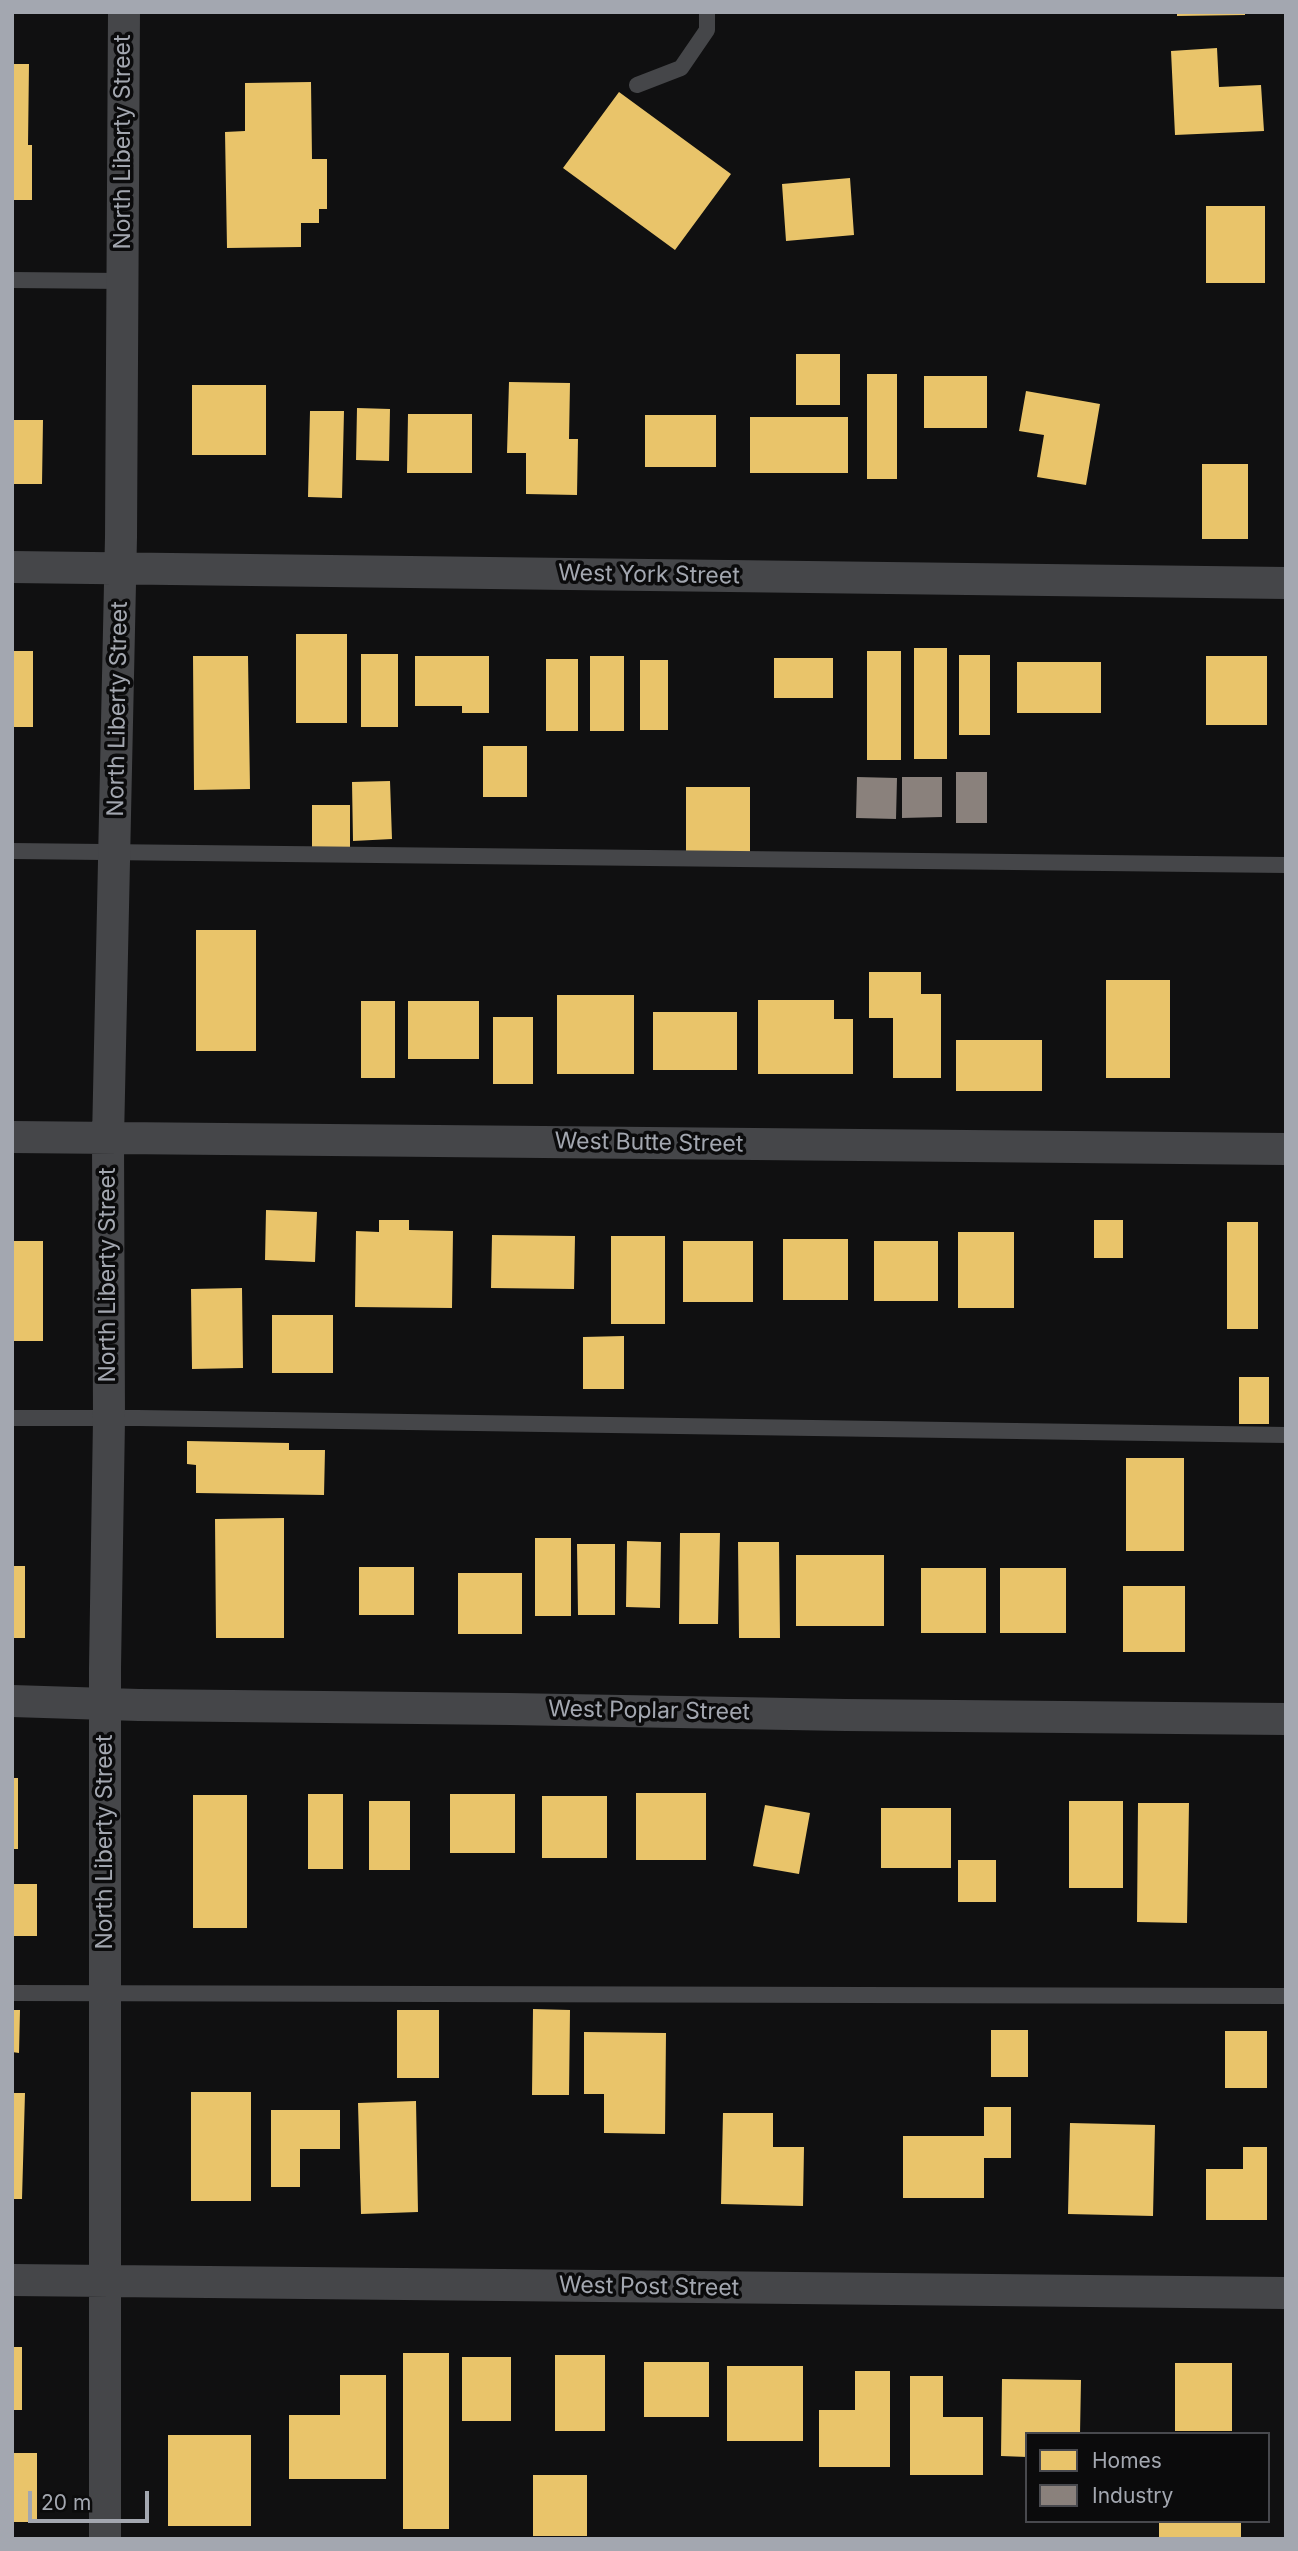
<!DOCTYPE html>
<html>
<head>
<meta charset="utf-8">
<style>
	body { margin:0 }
	#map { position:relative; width:1298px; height:2551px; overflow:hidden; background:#101011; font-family:Inter,sans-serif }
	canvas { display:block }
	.frame { position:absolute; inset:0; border:14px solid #a3a7b0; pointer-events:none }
	.legend { position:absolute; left:1025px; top:2432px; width:245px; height:91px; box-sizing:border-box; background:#0b0b0c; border:2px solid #48494e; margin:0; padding:9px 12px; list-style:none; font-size:21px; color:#a3a7b0 }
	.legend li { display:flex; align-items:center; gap:14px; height:35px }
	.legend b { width:35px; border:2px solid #48494e }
	.scale { position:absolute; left:28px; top:2491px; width:121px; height:32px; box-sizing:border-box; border:4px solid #a3a7b0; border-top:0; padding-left:9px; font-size:21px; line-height:24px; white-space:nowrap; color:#a3a7b0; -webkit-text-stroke:5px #0b0b0c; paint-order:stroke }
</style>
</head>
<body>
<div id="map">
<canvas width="1298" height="2551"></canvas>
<div class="frame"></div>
<ul class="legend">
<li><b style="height:19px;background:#e9c46a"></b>Homes</li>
<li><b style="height:19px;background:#8a817c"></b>Industry</li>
</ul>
<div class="scale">20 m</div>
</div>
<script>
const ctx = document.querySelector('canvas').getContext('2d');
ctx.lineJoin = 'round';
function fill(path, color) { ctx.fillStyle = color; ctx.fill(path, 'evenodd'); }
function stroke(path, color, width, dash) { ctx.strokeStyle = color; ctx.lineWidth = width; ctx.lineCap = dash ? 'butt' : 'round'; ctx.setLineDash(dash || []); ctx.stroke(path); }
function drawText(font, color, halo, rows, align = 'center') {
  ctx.font = font + ' Inter,sans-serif'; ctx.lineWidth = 7; ctx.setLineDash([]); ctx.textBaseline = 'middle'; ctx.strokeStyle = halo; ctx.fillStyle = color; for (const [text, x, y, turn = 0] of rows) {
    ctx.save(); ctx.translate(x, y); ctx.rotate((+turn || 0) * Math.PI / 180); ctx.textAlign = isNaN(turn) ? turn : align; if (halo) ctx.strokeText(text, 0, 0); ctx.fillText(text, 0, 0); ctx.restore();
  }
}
fill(new Path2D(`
	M 1177,12 L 1245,12 L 1245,15 L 1177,16 Z
	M 1217,48 L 1219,87 L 1261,85 L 1264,131 L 1175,135 L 1171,51 Z
	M 12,64 L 29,64 L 28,145 L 32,145 L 32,200 L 12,200 Z
	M 311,82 L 312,159 L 327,159 L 327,209 L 319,209 L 319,223 L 301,223 L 301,247 L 227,248 L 225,132 L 245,131 L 245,83 Z
	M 619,92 L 731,174 L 675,250 L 563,168 Z
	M 850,178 L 854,235 L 786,241 L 782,184 Z
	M 1206,206 L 1265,206 L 1265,283 L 1206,283 Z
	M 796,354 L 840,354 L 840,405 L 796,405 Z
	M 867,374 L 897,374 L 897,479 L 867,479 Z
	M 924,376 L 987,376 L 987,428 L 924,428 Z
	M 509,382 L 570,383 L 569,439 L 578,439 L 577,495 L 526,494 L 526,453 L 507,453 Z
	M 192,385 L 266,385 L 266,455 L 192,455 Z
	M 1026,391 L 1100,404 L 1086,485 L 1037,477 L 1044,435 L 1019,431 Z
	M 357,408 L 390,409 L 389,461 L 356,460 Z
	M 310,411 L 344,411 L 342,498 L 308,497 Z
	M 408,414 L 472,414 L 472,473 L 407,473 Z
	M 645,415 L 716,415 L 716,467 L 645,467 Z
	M 750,417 L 848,417 L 848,473 L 750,473 Z
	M 12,420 L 43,420 L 42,484 L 12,484 Z
	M 1202,464 L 1248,464 L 1248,539 L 1202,539 Z
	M 296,634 L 347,634 L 347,723 L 296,723 Z
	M 914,648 L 947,648 L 947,759 L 914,759 Z
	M 12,651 L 33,651 L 33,727 L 12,727 Z
	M 867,651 L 901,651 L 901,760 L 867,760 Z
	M 361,654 L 398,654 L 398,727 L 361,727 Z
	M 959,655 L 990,655 L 990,735 L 959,735 Z
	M 193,656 L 248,656 L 250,789 L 194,790 Z
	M 415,656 L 489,656 L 489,713 L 462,713 L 462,706 L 415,706 Z
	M 590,656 L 624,656 L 624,731 L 590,731 Z
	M 1206,656 L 1267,656 L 1267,725 L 1206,725 Z
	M 774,658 L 833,658 L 833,698 L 774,698 Z
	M 546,659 L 578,659 L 578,731 L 546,731 Z
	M 640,660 L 668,660 L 668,730 L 640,730 Z
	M 1017,662 L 1101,662 L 1101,713 L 1017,713 Z
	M 483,746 L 527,746 L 527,797 L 483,797 Z
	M 390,781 L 392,839 L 353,841 L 352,782 Z
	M 686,787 L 750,787 L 750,853 L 686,853 Z
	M 312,805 L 350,805 L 350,847 L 312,847 Z
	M 196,930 L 256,930 L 256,1051 L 196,1051 Z
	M 869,972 L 921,972 L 921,994 L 941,994 L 941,1078 L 893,1078 L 893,1018 L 869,1018 Z
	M 1106,980 L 1170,980 L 1170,1078 L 1106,1078 Z
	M 557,995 L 634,995 L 634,1074 L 557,1074 Z
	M 758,1000 L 834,1000 L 834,1019 L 853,1019 L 853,1074 L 758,1074 Z
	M 361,1001 L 395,1001 L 395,1078 L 361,1078 Z
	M 408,1001 L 479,1001 L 479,1059 L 408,1059 Z
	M 653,1012 L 737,1012 L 737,1070 L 653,1070 Z
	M 493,1017 L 533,1017 L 533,1084 L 493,1084 Z
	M 956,1040 L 1042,1040 L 1042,1091 L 956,1091 Z
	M 266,1210 L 317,1212 L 315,1262 L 265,1260 Z
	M 379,1220 L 409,1220 L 409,1230 L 453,1231 L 452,1308 L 355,1307 L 356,1231 L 379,1232 Z
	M 1094,1220 L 1123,1220 L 1123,1258 L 1094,1258 Z
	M 1227,1222 L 1258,1222 L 1258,1329 L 1227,1329 Z
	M 958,1232 L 1014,1232 L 1014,1308 L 958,1308 Z
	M 492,1235 L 575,1236 L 574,1289 L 491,1288 Z
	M 611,1236 L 665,1236 L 665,1324 L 611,1324 Z
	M 783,1239 L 848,1239 L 848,1300 L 783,1300 Z
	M 12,1241 L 43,1241 L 43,1341 L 12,1341 Z
	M 683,1241 L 753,1241 L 753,1302 L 683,1302 Z
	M 874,1241 L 938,1241 L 938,1301 L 874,1301 Z
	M 242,1288 L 243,1368 L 192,1369 L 191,1289 Z
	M 272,1315 L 333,1315 L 333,1373 L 272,1373 Z
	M 624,1336 L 624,1389 L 583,1389 L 583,1337 Z
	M 1239,1377 L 1269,1377 L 1269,1424 L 1239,1424 Z
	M 187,1441 L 289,1443 L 289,1450 L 325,1450 L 324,1495 L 196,1493 L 196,1465 L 187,1464 Z
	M 1126,1458 L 1184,1458 L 1184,1551 L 1126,1551 Z
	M 284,1518 L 284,1638 L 216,1638 L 215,1519 Z
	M 680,1533 L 720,1533 L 718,1624 L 679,1624 Z
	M 535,1538 L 571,1538 L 571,1616 L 535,1616 Z
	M 627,1541 L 661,1542 L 660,1608 L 626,1607 Z
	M 738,1542 L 779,1542 L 780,1638 L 739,1638 Z
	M 577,1544 L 615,1544 L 615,1615 L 578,1615 Z
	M 796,1555 L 884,1555 L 884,1626 L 796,1626 Z
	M 12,1566 L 25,1566 L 25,1638 L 12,1638 Z
	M 359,1567 L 414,1567 L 414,1615 L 359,1615 Z
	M 921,1568 L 986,1568 L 986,1633 L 921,1633 Z
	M 1000,1568 L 1066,1568 L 1066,1633 L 1000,1633 Z
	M 458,1573 L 522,1573 L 522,1634 L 458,1634 Z
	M 1123,1586 L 1185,1586 L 1185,1652 L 1123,1652 Z
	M 12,1778 L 18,1778 L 18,1849 L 12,1849 Z
	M 636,1793 L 706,1793 L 706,1860 L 636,1860 Z
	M 308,1794 L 343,1794 L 343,1869 L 308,1869 Z
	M 450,1794 L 515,1794 L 515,1853 L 450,1853 Z
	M 193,1795 L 247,1795 L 247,1928 L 193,1928 Z
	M 542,1796 L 607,1796 L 607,1858 L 542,1858 Z
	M 369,1801 L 410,1801 L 410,1870 L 369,1870 Z
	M 1069,1801 L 1123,1801 L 1123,1888 L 1069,1888 Z
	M 1138,1803 L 1189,1803 L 1187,1923 L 1137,1922 Z
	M 765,1805 L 810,1813 L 799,1874 L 753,1866 Z
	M 881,1808 L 951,1808 L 951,1868 L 881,1868 Z
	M 958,1860 L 996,1860 L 996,1902 L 958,1902 Z
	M 12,1884 L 37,1884 L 37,1936 L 12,1936 Z
	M 533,2009 L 570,2010 L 569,2095 L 532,2095 Z
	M 12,2010 L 20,2010 L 19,2053 L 12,2052 Z
	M 397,2010 L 439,2010 L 439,2078 L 397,2078 Z
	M 991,2030 L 1028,2030 L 1028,2077 L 991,2077 Z
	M 1225,2031 L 1267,2031 L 1267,2088 L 1225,2088 Z
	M 584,2032 L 666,2033 L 665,2134 L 604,2133 L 604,2094 L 584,2094 Z
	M 191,2092 L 251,2092 L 251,2201 L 191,2201 Z
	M 12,2093 L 25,2093 L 22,2199 L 12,2199 Z
	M 416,2101 L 418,2212 L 361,2214 L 358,2103 Z
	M 984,2107 L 1011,2107 L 1011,2158 L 984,2158 L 984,2198 L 903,2198 L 903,2136 L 984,2136 Z
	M 271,2110 L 340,2110 L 340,2149 L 300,2149 L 300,2187 L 271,2187 Z
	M 723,2113 L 773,2113 L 773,2147 L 804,2147 L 803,2206 L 721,2204 Z
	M 1070,2123 L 1155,2125 L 1153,2216 L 1068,2214 Z
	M 1243,2147 L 1267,2147 L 1267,2220 L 1206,2220 L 1206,2169 L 1243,2169 Z
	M 12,2347 L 22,2347 L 22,2410 L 12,2410 Z
	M 403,2353 L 449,2353 L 449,2529 L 403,2529 Z
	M 555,2355 L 605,2355 L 605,2431 L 555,2431 Z
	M 462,2357 L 511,2357 L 511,2421 L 462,2421 Z
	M 644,2362 L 709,2362 L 709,2417 L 644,2417 Z
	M 1175,2363 L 1232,2363 L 1232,2431 L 1175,2431 Z
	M 727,2366 L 803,2366 L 803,2441 L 727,2441 Z
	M 855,2371 L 890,2371 L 890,2467 L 819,2467 L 819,2410 L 855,2410 Z
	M 340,2375 L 386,2375 L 386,2479 L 289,2479 L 289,2415 L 340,2415 Z
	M 910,2376 L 943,2376 L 943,2417 L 983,2417 L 983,2475 L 910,2475 Z
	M 1002,2379 L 1081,2380 L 1080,2434 L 1027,2434 L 1027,2457 L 1001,2456 Z
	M 168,2435 L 251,2435 L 251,2526 L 168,2526 Z
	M 12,2453 L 37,2453 L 37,2522 L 12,2522 Z
	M 533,2475 L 587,2475 L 587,2536 L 533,2536 Z
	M 1159,2521 L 1241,2521 L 1241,2538 L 1159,2538 Z`), '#e9c46a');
fill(new Path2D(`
	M 956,772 L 987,772 L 987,823 L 956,823 Z
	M 857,777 L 897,778 L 896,819 L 856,818 Z
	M 902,777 L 942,777 L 942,817 L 902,818 Z`), '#8a817c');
stroke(new Path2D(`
	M 637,85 L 681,68 L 707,30 L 707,12
	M 12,280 L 122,281
	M 12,851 L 1286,865
	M 12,1418 L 138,1418 L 1286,1435
	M 12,1993 L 1286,1996`), '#454649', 16);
stroke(new Path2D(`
	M 12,567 L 1286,583
	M 12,1137 L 1286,1149
	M 12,1701 L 139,1705 L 510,1709 L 846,1715 L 1286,1719
	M 12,2280 L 1286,2293
	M 105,2539 L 105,1668 L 109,1419 L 108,1139 L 121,537 L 124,12`), '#454649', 32);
drawText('23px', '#a3a7b0', '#0b0b0c', [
	["North Liberty Street",123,142,-90],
	["West York Street",649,575,1],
	["North Liberty Street",118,709,-89],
	["West Butte Street",649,1143,1],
	["North Liberty Street",108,1275,-90],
	["West Poplar Street",649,1711,1],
	["North Liberty Street",105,1842,-90],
	["West Post Street",649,2287,1]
]);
</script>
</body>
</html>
